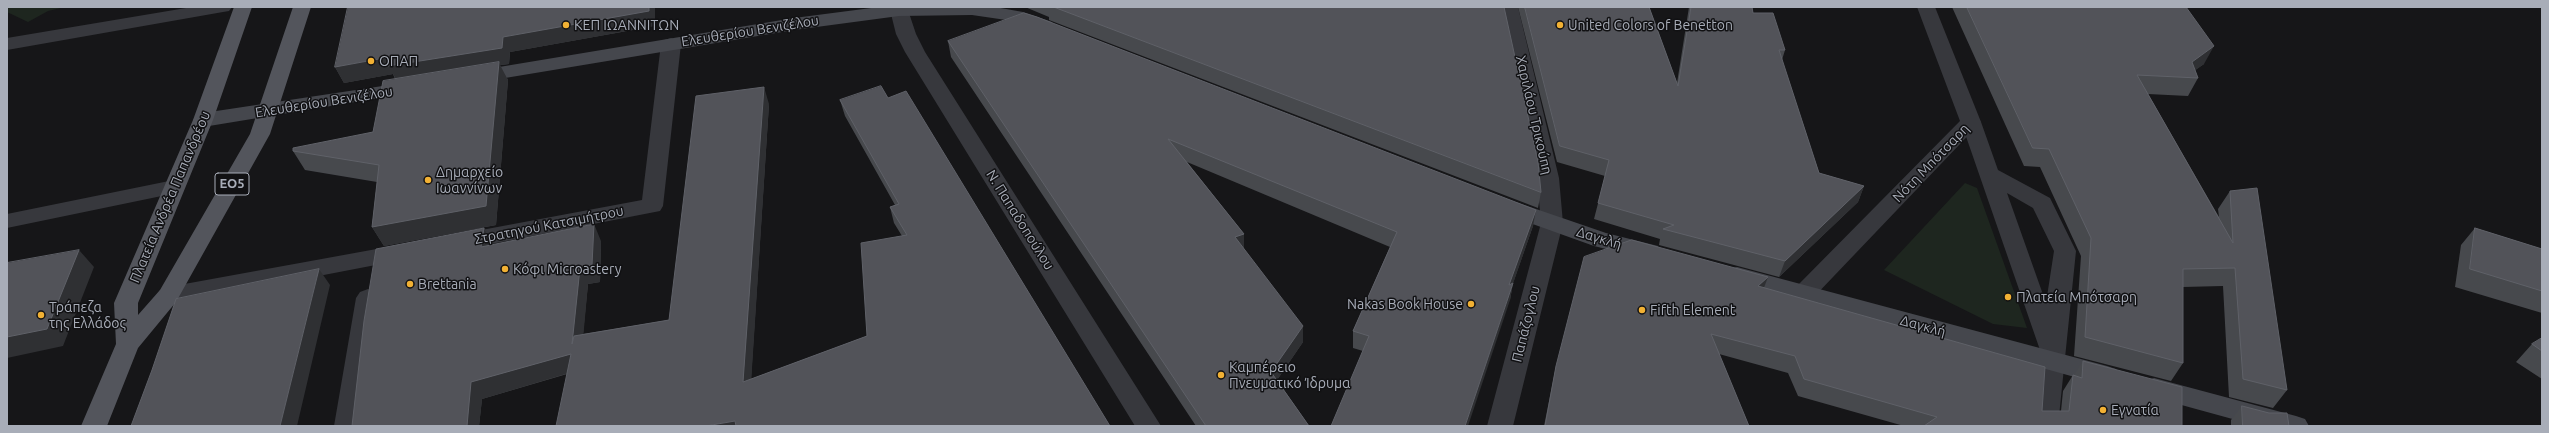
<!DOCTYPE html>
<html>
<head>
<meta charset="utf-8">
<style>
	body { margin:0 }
	#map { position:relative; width:2549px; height:433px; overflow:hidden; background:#161618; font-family:Ubuntu,sans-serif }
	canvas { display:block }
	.frame { position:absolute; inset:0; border:8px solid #a8adb8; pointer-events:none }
</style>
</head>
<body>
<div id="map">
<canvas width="2549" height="433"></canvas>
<div class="frame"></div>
</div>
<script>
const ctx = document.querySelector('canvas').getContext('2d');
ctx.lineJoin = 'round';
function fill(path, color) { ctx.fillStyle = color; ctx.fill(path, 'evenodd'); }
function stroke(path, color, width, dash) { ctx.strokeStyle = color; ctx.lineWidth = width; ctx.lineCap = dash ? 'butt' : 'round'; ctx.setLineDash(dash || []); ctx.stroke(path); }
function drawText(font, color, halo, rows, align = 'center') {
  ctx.font = font + ' Ubuntu,sans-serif'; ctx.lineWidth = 3; ctx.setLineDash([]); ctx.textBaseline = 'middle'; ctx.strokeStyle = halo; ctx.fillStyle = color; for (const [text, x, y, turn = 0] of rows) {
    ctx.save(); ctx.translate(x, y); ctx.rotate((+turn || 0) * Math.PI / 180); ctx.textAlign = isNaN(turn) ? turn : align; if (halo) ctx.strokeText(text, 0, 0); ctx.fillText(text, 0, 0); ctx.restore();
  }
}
fill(new Path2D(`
	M 7,7 L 65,7 L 48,11 L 28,22 L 7,12 Z
	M 1965,183 L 1977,188 L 2027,328 L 1993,324 L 1884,270 Z`), '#1e261f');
fill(new Path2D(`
	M 192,7 L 232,7 L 229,11 L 223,12 L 7,50 L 7,38 Z
	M 174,180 L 181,182 L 184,187 L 181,192 L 7,228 L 7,214 Z`), '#37383d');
fill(new Path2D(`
	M 892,7 L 910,7 L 908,10 L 916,34 L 925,52 L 1161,426 L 1135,426 L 905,52 L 896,34 L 890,10 Z
	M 671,38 L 678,40 L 681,44 L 663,206 L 660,211 L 460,250 L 452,248 L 449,242 L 452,236 L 460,234 L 642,200 L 661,44 L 664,40 Z
	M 1971,115 L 1978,117 L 1981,122 L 1998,170 L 2050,198 L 2076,251 L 2058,426 L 2032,426 L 2040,350 L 1961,122 L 1964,117 ZM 2007,193 L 2033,208 L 2054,251 L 2046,303 Z
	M 1552,215 L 1560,218 L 1563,223 L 1513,426 L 1487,426 L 1541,223 L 1544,218 Z
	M 404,244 L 412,246 L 415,252 L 412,258 L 168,305 L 160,302 L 156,296 L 160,290 L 168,287 Z
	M 368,289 L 376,292 L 380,298 L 360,426 L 334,426 L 356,298 L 360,292 Z`), '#37383d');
fill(new Path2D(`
	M 1917,7 L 1935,7 L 1981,122 L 1812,299 L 1804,302 L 1796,299 L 1792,293 L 1796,287 L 1960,121 Z`), '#37383d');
fill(new Path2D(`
	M 1500,7 L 1518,7 L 1559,178 L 1563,223 L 1560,228 L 1552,231 L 1544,228 L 1541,223 L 1537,178 Z`), '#37383d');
fill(new Path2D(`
	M 879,7 L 995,7 L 1023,12 L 1052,22 L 1054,26 L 1052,30 L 1045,32 L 1013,21 L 972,15 L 899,16 L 794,30 L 475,83 L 468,81 L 465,77 L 468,73 L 475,71 L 794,18 Z
	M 409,82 L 416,84 L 419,88 L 416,92 L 203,127 L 196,125 L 193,120 L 196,115 L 203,113 Z
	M 1507,199 L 1606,233 L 1658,246 L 1661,252 L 1658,258 L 1650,260 L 1594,246 L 1499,212 L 1496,207 L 1499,202 Z
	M 1737,267 L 2107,366 L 2116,369 L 2119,376 L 2116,383 L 2107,386 L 1729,281 L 1726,275 L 1729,269 Z
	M 2154,378 L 2296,416 L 2305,419 L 2309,426 L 2258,426 L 2145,395 L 2142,388 L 2145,381 Z`), '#45474d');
fill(new Path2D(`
	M 234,7 L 252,7 L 213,120 L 138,303 L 138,315 L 160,290 L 250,134 L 293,7 L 311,7 L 270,134 L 176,302 L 138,348 L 107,426 L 81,426 L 116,344 L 114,303 L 193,120 Z`), '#53555c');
fill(new Path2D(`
	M 1025,7 L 1504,7 L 1541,192 L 1538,208 L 1049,20 L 1049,17 Z
	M 1518,7 L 1649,7 L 1677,83 L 1689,7 L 1752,7 L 1753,13 L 1785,50 L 1782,60 L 1819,173 L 1864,186 L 1858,202 L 1779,277 L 1659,245 L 1660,239 L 1594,219 L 1605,176 L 1557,162 Z
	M 1952,7 L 2186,7 L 2204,64 L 2195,70 L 2198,78 L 2188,96 L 2148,94 L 2219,217 L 2218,209 L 2230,191 L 2287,390 L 2273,408 L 2229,397 L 2223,286 L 2183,287 L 2183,363 L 2171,381 L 2074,356 L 2081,256 L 2040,167 L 2024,166 Z
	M 655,26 L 510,52 L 509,64 L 500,65 L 508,80 L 496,225 L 384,246 L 372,227 L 377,182 L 305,170 L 293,151 L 373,132 L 395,79 L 393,74 L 344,83 L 335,67 Z
	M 948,41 L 1536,210 L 1533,226 L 1513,283 L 1510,300 L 1363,351 L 1353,348 L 1353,331 L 1390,247 L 1187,162 L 1244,234 L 1244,249 L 1303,342 L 1277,380 L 1309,426 L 1196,426 L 951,57 Z
	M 888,98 L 1110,426 L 567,374 L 482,399 L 479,426 L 352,426 L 484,228 L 493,245 L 601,241 L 600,282 L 588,284 L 583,334 L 669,320 L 769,104 L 751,379 L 867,336 L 902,236 L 894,223 L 890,207 L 895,205 L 845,116 L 840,100 Z
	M 2475,228 L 2542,249 L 2542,313 L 2455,287 L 2461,245 Z
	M 1768,277 L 1764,288 L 2042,411 L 2061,411 L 2063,391 L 2073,375 L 2074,375 L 2083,361 L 2182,426 L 1904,426 L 1798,396 L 1788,373 L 1719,354 L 1749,426 L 1544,426 L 1556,366 Z
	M 2542,338 L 2542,379 L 2516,362 L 2532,344 Z
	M 2242,406 L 2289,426 L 2231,426 L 2231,420 Z`), '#47494d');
fill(new Path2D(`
	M 649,7 L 655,7 L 655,26 L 510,52 L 509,64 L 500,65 L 508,80 L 496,225 L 384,246 L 372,227 L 397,81 L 393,74 L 344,83 L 335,67 L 503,37 Z
	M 2214,46 L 2204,64 L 2186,77 L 2192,62 Z
	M 764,87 L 769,104 L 750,399 L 743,382 Z
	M 1864,186 L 1858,202 L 1779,277 L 1785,261 Z
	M 1536,210 L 1533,226 L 1507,301 L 1509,285 Z
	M 594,224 L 601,241 L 600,282 L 588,284 L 581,361 L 572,344 L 580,268 Z
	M 484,228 L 493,245 L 481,247 Z
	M 1244,234 L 1244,250 L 1235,237 Z
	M 79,250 L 94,267 L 63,346 L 7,358 L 7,337 Z
	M 319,269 L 330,285 L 297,426 L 280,426 Z
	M 1768,277 L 1762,293 L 1758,286 Z
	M 1513,283 L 1510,300 L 1468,426 L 1465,426 Z
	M 1303,326 L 1303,342 L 1271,389 L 1271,372 Z
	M 571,354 L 579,370 L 482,399 L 479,426 L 467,426 L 471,382 Z
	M 735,421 L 737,426 L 706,426 Z`), '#2f3033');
const building = new Path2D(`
	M 348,7 L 649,7 L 649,11 L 503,37 L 502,48 L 388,66 L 390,57 L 335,67 Z
	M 1054,7 L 1504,7 L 1538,162 L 1541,192 Z
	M 1525,7 L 1649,7 L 1678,86 L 1691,7 L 1752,7 L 1753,13 L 1773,13 L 1785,50 L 1779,50 L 1819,173 L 1864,186 L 1785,261 L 1663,229 L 1674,225 L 1598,203 L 1609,160 L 1560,146 Z
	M 1967,7 L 2186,7 L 2214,46 L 2192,62 L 2198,78 L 2137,75 L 2233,243 L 2230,191 L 2257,188 L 2287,390 L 2243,379 L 2235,268 L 2183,269 L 2183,363 L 2085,337 L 2091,238 L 2049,149 L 2033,148 Z
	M 1024,13 L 1037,17 L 1536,210 L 1509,285 L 1513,283 L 1465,426 L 1331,426 L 1369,336 L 1353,331 L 1397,232 L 1168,139 L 1244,234 L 1235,237 L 1303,326 L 1271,372 L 1309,426 L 1206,426 L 948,41 Z
	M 499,62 L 486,206 L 372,227 L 379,165 L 293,151 L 293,148 L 373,132 L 383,81 Z
	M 881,86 L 888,98 L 906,91 L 1110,426 L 736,426 L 735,421 L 706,426 L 556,426 L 571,354 L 471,382 L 467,426 L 352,426 L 364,321 L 376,249 L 484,228 L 481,247 L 594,224 L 592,265 L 580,268 L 572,344 L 574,336 L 669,320 L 696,96 L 764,87 L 743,382 L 867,336 L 861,243 L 907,235 L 890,207 L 899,204 L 840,100 Z
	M 2475,228 L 2542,249 L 2542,291 L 2470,269 Z
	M 1632,240 L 1768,277 L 1758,286 L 2045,367 L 2042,411 L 2069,411 L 2073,375 L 2082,378 L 2083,361 L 2182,387 L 2182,426 L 1924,426 L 1937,417 L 1804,379 L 1795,356 L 1711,334 L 1749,426 L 1545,426 L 1556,366 L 1584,257 Z
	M 79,250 L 47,329 L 7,337 L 7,263 Z
	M 319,269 L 280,426 L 131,426 L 152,370 L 176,299 Z
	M 2542,338 L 2542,351 L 2532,344 Z
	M 2242,406 L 2269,413 L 2287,413 L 2289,426 L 2243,426 Z`);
fill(building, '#525359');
stroke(building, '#5f6168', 1);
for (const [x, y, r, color] of [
	[566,25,4,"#f2b134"],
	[1560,25,4,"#f2b134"],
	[371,61,4,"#f2b134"],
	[428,180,4,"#f2b134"],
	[505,269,4,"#f2b134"],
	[410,284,4,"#f2b134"],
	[2008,297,4,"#f2b134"],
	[1471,304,4,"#f2b134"],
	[1642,310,4,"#f2b134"],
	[41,315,4,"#f2b134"],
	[1221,375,4,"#f2b134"],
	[2103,410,4,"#f2b134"]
]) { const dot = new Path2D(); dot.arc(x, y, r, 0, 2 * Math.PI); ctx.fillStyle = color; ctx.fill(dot); stroke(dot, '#111113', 1.5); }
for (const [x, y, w] of [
	[232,184,34]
]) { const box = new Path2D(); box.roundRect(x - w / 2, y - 11, w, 22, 3); ctx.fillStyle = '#111113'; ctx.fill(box); stroke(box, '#a8adb8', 1); }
drawText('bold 13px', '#a8adb8', null, [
	["ΕΟ5",232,184]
]);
drawText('14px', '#a8adb8', '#111113', [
	["ΚΕΠ ΙΩΑΝΝΙΤΩΝ",574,25],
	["United Colors of Benetton",1568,25],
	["ΟΠΑΠ",379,61],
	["Δημαρχείο",436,172],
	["Ιωαννίνων",436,188],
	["Κόφι Microastery",513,269],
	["Brettania",418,284],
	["Πλατεία Μπότσαρη",2016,297],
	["Nakas Book House",1463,304,"right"],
	["Τράπεζα",49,307],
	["της Ελλάδος",49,323],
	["Fifth Element",1650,310],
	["Καμπέρειο",1229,367],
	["Πνευματικό Ίδρυμα",1229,383],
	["Εγνατία",2111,410]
], 'left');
drawText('14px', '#a8adb8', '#111113', [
	["Ελευθερίου Βενιζέλου",750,31,-9],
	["Ελευθερίου Βενιζέλου",324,102,-9],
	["Χαριλάου Τρικούπη",1534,115,77],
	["Νότη Μπότσαρη",1931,163,-46],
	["Πλατεία Ανδρέα Παπανδρέου",170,197,-67],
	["Ν. Παπαδοπούλου",1020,220,58],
	["Στρατηγού Κατσιμήτρου",549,225,-11],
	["Δαγκλή",1599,238,17],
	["Παπάζογλου",1526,324,-76],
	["Δαγκλή",1923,326,15]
]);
</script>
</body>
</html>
